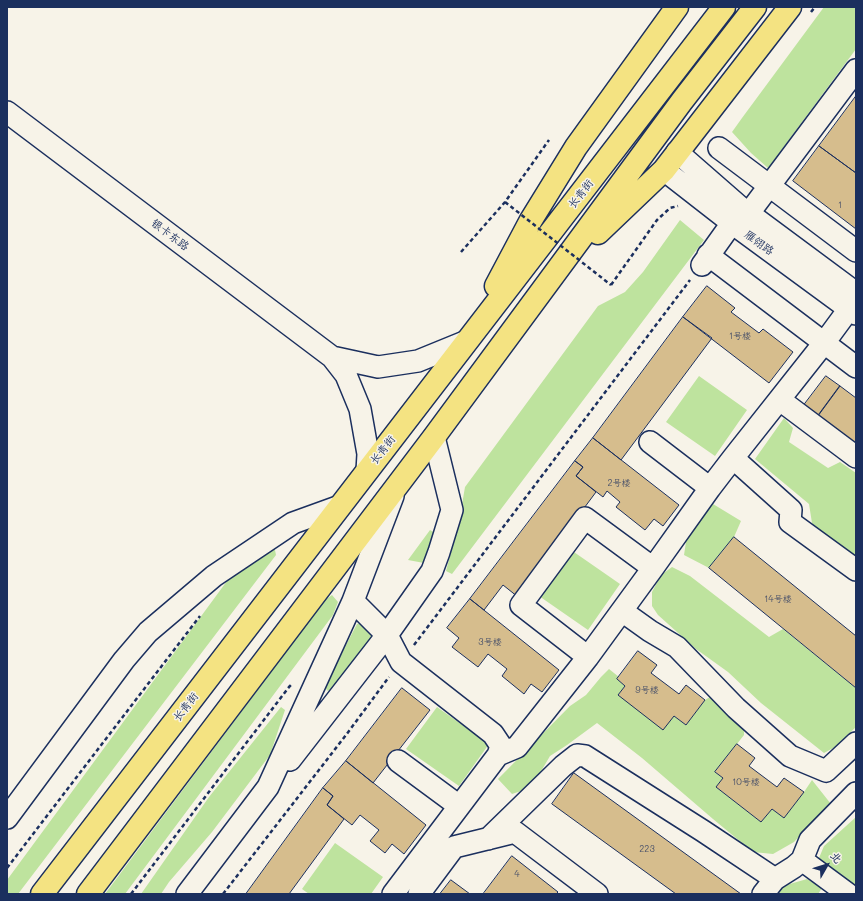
<!DOCTYPE html>
<html>
<head>
<meta charset="utf-8">
<style>
	body { margin:0 }
	#map { position:relative; width:863px; height:901px; overflow:hidden; background:#f7f3e8; font-family:Mali,"LXGW WenKai TC",sans-serif }
	canvas { display:block }
	.frame { position:absolute; inset:0; border:8px solid #1b2f5e; pointer-events:none }
	.north { position:absolute; left:807px; top:845px; width:40px; height:40px; -webkit-text-stroke:3px #f7f3e8; paint-order:stroke; rotate:51deg; font-size:11px; font-weight:700; line-height:16px; text-align:center; color:#1b2f5e }
	.north::after { content:''; display:block; margin:auto; width:14px; height:18px; background:#1b2f5e; clip-path:polygon(50% 0,100% 100%,50% 72%,0 100%) }
</style>
</head>
<body>
<div id="map">
<canvas width="863" height="901"></canvas>
<div class="frame"></div>
<div class="north">北</div>
</div>
<script>
const ctx = document.querySelector('canvas').getContext('2d');
ctx.lineJoin = 'round';
function fill(path, color) { ctx.fillStyle = color; ctx.fill(path, 'evenodd'); }
function stroke(path, color, width, dash) { ctx.strokeStyle = color; ctx.lineWidth = width; ctx.lineCap = dash ? 'butt' : 'round'; ctx.setLineDash(dash || []); ctx.stroke(path); }
function drawText(font, color, halo, rows, align = 'center') {
  ctx.font = font + ' Mali,"LXGW WenKai TC",sans-serif'; ctx.lineWidth = 3; ctx.setLineDash([]); ctx.textBaseline = 'middle'; ctx.strokeStyle = halo; ctx.fillStyle = color; for (const [text, x, y, turn = 0] of rows) {
    ctx.save(); ctx.translate(x, y); ctx.rotate((+turn || 0) * Math.PI / 180); ctx.textAlign = isNaN(turn) ? turn : align; if (halo) ctx.strokeText(text, 0, 0); ctx.fillText(text, 0, 0); ctx.restore();
  }
}
fill(new Path2D(`
	M 824,7 L 856,7 L 856,49 L 768,168 L 751,153 L 732,132 L 742,118 Z
	M 680,220 L 704,240 L 452,574 L 446,571 L 459,522 L 465,487 L 598,306 L 625,292 L 643,272 Z
	M 699,376 L 747,410 L 715,456 L 666,422 Z
	M 784,418 L 793,428 L 789,442 L 828,468 L 840,462 L 856,473 L 856,562 L 830,545 L 812,523 L 809,504 L 755,459 Z
	M 713,504 L 741,521 L 734,537 L 709,568 L 684,555 L 686,542 L 693,529 Z
	M 430,530 L 435,533 L 424,563 L 408,560 Z
	M 274,545 L 276,555 L 18,894 L 7,894 L 7,880 L 227,581 Z
	M 571,550 L 620,584 L 588,630 L 539,596 Z
	M 672,567 L 690,576 L 769,637 L 783,629 L 856,688 L 856,727 L 835,747 L 824,753 L 761,703 L 728,672 L 696,649 L 658,615 L 652,606 L 652,592 L 661,575 Z
	M 332,595 L 338,602 L 333,615 L 125,894 L 105,894 L 325,600 Z
	M 364,622 L 376,635 L 334,688 L 328,691 L 324,687 L 357,624 Z
	M 609,669 L 619,677 L 617,679 L 625,686 L 618,695 L 674,716 L 686,725 L 705,700 L 713,695 L 744,728 L 744,735 L 715,772 L 723,778 L 716,787 L 761,822 L 772,809 L 784,818 L 804,792 L 812,780 L 831,804 L 794,842 L 773,854 L 753,852 L 713,819 L 642,758 L 597,723 L 567,745 L 550,756 L 540,773 L 533,783 L 524,790 L 512,794 L 498,779 L 570,706 L 586,695 L 601,677 Z
	M 281,707 L 285,710 L 270,755 L 212,832 L 169,882 L 161,894 L 141,894 L 209,797 Z
	M 437,707 L 489,744 L 459,786 L 406,749 Z
	M 856,817 L 856,886 L 819,858 L 824,846 Z
	M 335,843 L 383,877 L 371,894 L 309,894 L 302,889 Z
	M 807,879 L 822,888 L 818,894 L 774,894 L 783,886 Z`), '#bee39e');
const building = new Path2D(`
	M 856,96 L 856,173 L 819,146 Z
	M 819,146 L 856,173 L 856,229 L 793,181 Z
	M 707,286 L 735,308 L 731,312 L 759,333 L 763,329 L 793,352 L 769,383 L 683,317 Z
	M 683,317 L 712,338 L 621,460 L 593,438 Z
	M 826,376 L 840,386 L 815,420 L 801,409 Z
	M 840,386 L 856,398 L 856,450 L 815,420 Z
	M 593,438 L 679,505 L 663,526 L 654,519 L 645,530 L 616,507 L 620,502 L 607,491 L 603,497 L 576,476 L 583,467 L 575,461 Z
	M 575,461 L 583,467 L 576,476 L 596,492 L 518,597 L 503,585 L 484,610 L 470,599 Z
	M 734,537 L 856,636 L 856,688 L 709,568 Z
	M 470,599 L 559,670 L 542,692 L 531,684 L 524,694 L 502,676 L 507,669 L 488,654 L 478,667 L 452,647 L 459,638 L 447,628 Z
	M 638,651 L 657,665 L 651,673 L 679,694 L 686,685 L 705,700 L 686,725 L 674,716 L 663,730 L 618,695 L 625,686 L 617,679 Z
	M 402,688 L 430,710 L 373,783 L 346,761 Z
	M 737,744 L 755,758 L 749,766 L 777,787 L 784,778 L 804,792 L 784,818 L 772,809 L 761,822 L 716,787 L 723,778 L 715,772 Z
	M 346,761 L 426,825 L 404,854 L 392,844 L 385,853 L 370,841 L 379,830 L 360,815 L 352,825 L 327,805 L 333,796 L 323,788 Z
	M 574,773 L 741,894 L 676,894 L 552,804 Z
	M 323,788 L 333,796 L 327,805 L 344,819 L 289,894 L 246,894 Z
	M 512,856 L 558,892 L 556,894 L 485,894 L 484,893 Z
	M 451,880 L 470,894 L 440,894 Z`);
fill(building, '#d6bd8d');
stroke(building, '#1b2f5e', 1);
const minor = new Path2D(`
	M 7,112 L 332,357
	M 719,148 L 856,251
	M 677,152 L 740,207 L 856,293
	M 664,170 L 732,223 L 856,314
	M 749,213 L 856,70
	M 708,255 L 856,367
	M 702,265 L 732,223
	M 780,400 L 856,457
	M 650,442 L 710,488
	M 733,458 L 791,510 L 790,522 L 856,570
	M 367,471 L 368,454 L 360,409 L 346,375 L 332,357 L 378,367 L 418,361 L 467,341
	M 353,601 L 387,635 L 401,662 L 493,734 L 501,746 L 498,755
	M 622,611 L 650,631 L 677,647 L 736,708 L 790,756 L 826,771 L 856,743
	M 588,657 L 521,605 L 585,518 L 653,568
	M 290,760 L 387,635 L 432,571 L 439,552 L 452,510 L 434,437
	M 398,761 L 459,806
	M 7,818 L 124,660 L 148,632 L 214,576 L 293,523 L 340,506
	M 488,839 L 563,766 L 577,755 L 585,756 L 703,831 L 775,879 L 794,867 L 802,860 L 810,840 L 856,793
	M 802,860 L 848,894
	M 187,894 L 268,787 L 353,601 L 393,496
	M 393,894 L 498,755 L 517,747 L 588,657 L 653,568 L 710,488 L 733,458 L 824,343 L 849,309
	M 419,894 L 454,847 L 515,832 L 597,894
	M 763,894 L 775,879`);
const highway = new Path2D(`
	M 598,233 L 664,170 L 790,7
	M 496,286 L 531,220 L 576,147 L 677,7
	M 42,894 L 724,7
	M 88,894 L 434,437 L 682,101 L 755,7`);
stroke(minor, '#1b2f5e', 24);
stroke(highway, '#1b2f5e', 25);
stroke(new Path2D(`
	M 811,12 L 815,7
	M 461,252 L 505,202 L 549,140
	M 611,285 L 657,220 L 670,208 L 678,206
	M 414,645 L 690,280
	M 7,868 L 200,616
	M 131,894 L 289,687 L 291,685
	M 223,894 L 346,735 L 389,677`), '#1b2f5e', 2.5, [4, 3]);
stroke(minor, '#f7f3e8', 21);
stroke(highway, '#f4e382', 22);
stroke(new Path2D(`
	M 505,202 L 611,285`), '#1b2f5e', 2.5, [4, 3]);
drawText('9px', '#4a526a', null, [
	["1",840,205],
	["1号楼",740,336],
	["2号楼",619,483],
	["14号楼",778,599],
	["3号楼",490,642],
	["9号楼",647,690],
	["10号楼",746,782],
	["223",647,849],
	["4",517,874]
]);
drawText('11px', '#1b2f5e', '#f7f3e8', [
	["长青街",581,194,-52],
	["银卡东路",170,235,37],
	["雁翎路",759,243,36],
	["长青街",383,450,-52],
	["长青街",186,707,-52]
]);
</script>
</body>
</html>
